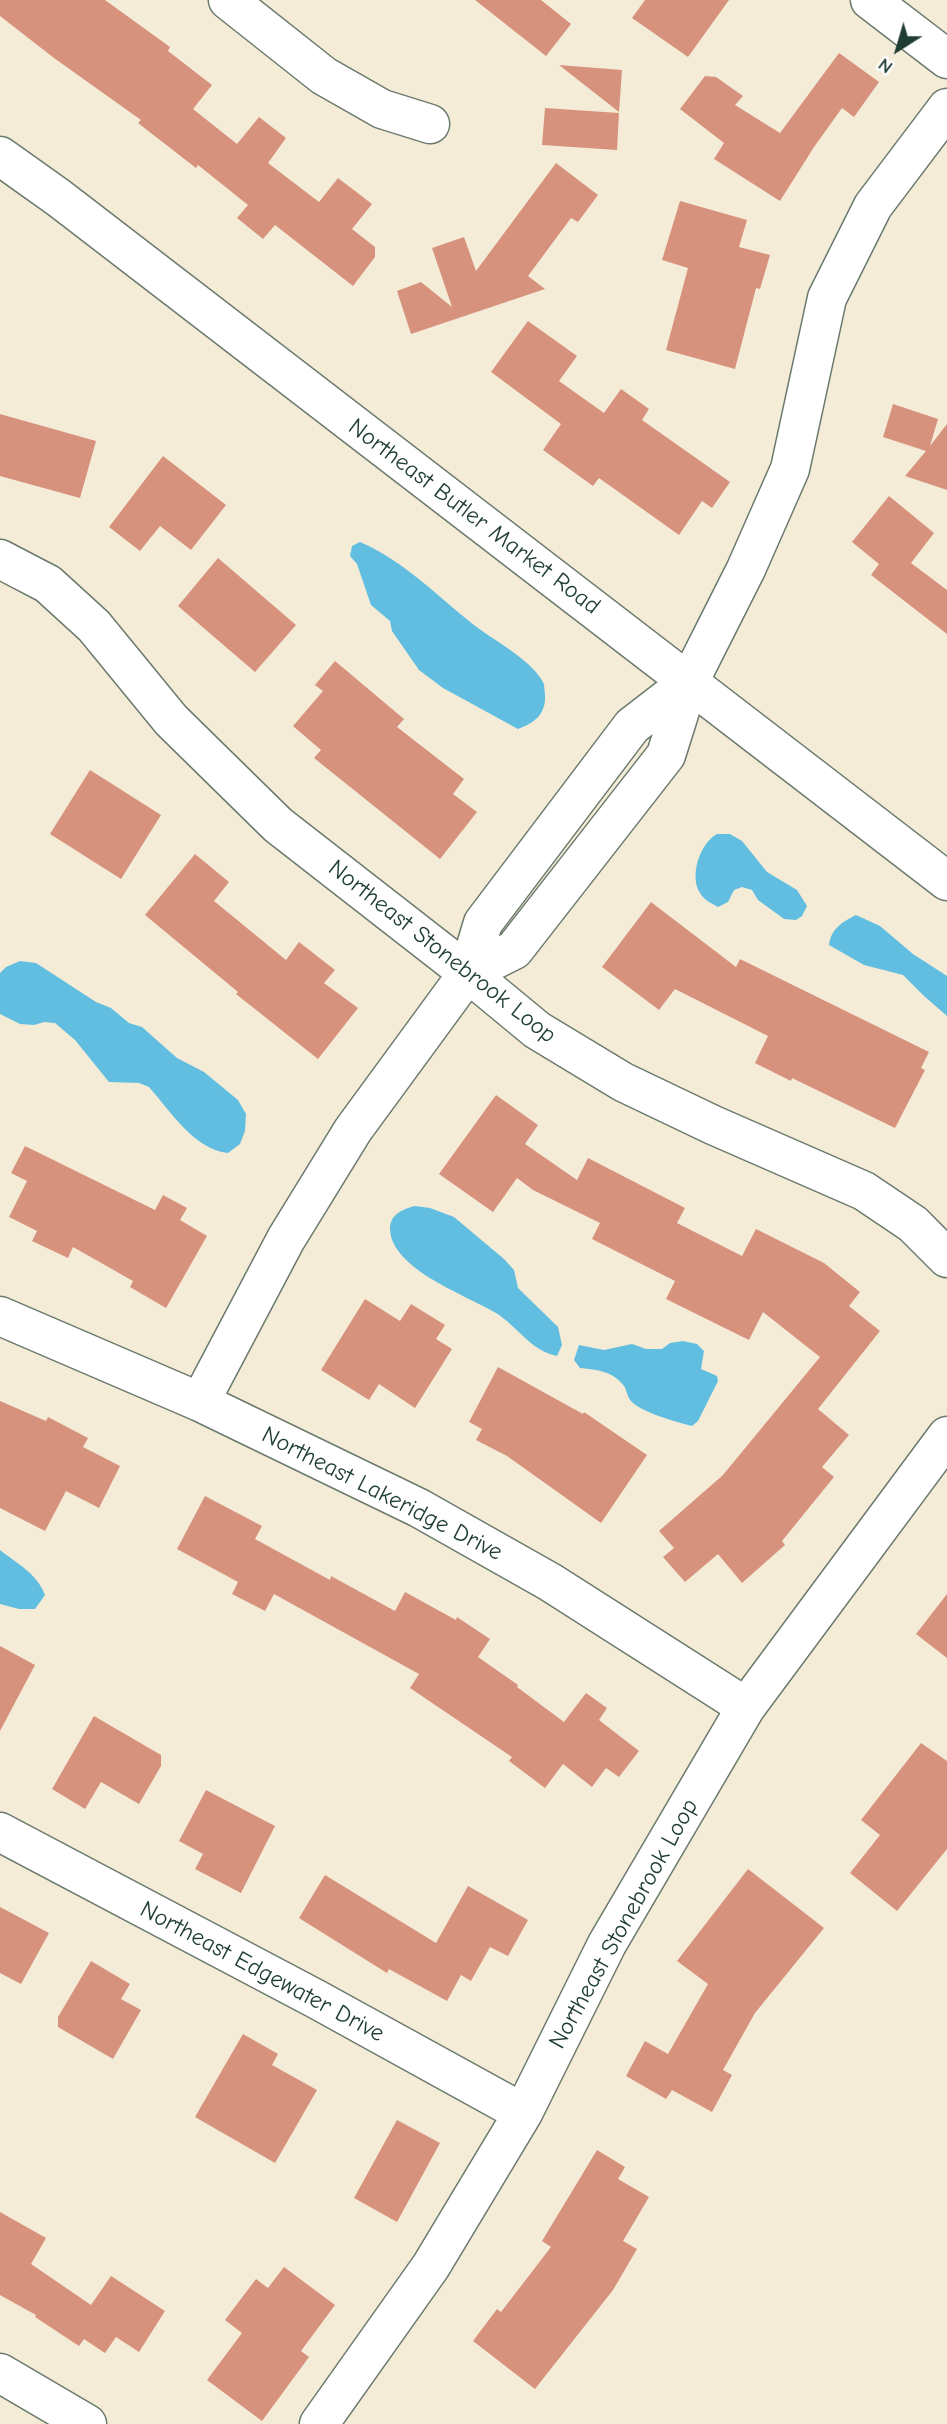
<!DOCTYPE html>
<html>
<head>
<meta charset="utf-8">
<style>
	body { margin:0 }
	#map { position:relative; width:947px; height:2424px; overflow:hidden; background:#f4ecd7; font-family:"Comic Neue",sans-serif }
	canvas { display:block }
	.north { position:absolute; left:863px; top:14px; width:70px; height:70px; -webkit-text-stroke:5px #fff; paint-order:stroke; rotate:217deg; font-size:19px; font-weight:700; line-height:28px; text-align:center; color:#1f3d34 }
	.north::after { content:''; display:block; margin:auto; width:24px; height:32px; background:#1f3d34; clip-path:polygon(50% 0,100% 100%,50% 72%,0 100%) }
</style>
</head>
<body>
<div id="map">
<canvas width="947" height="2424"></canvas>
<div class="north">N</div>
</div>
<script>
const ctx = document.querySelector('canvas').getContext('2d');
ctx.lineJoin = 'round';
function fill(path, color) { ctx.fillStyle = color; ctx.fill(path, 'evenodd'); }
function stroke(path, color, width, dash) { ctx.strokeStyle = color; ctx.lineWidth = width; ctx.lineCap = dash ? 'butt' : 'round'; ctx.setLineDash(dash || []); ctx.stroke(path); }
function drawText(font, color, halo, rows, align = 'center') {
  ctx.font = font + ' "Comic Neue",sans-serif'; ctx.lineWidth = 6; ctx.setLineDash([]); ctx.textBaseline = 'middle'; ctx.strokeStyle = halo; ctx.fillStyle = color; for (const [text, x, y, turn = 0] of rows) {
    ctx.save(); ctx.translate(x, y); ctx.rotate((+turn || 0) * Math.PI / 180); ctx.textAlign = isNaN(turn) ? turn : align; if (halo) ctx.strokeText(text, 0, 0); ctx.fillText(text, 0, 0); ctx.restore();
  }
}
fill(new Path2D(`
	M 360,542 C 405,561 440,599 478,628 C 498,643 533,661 544,684 C 544,686 545,692 545,695 C 546,714 535,723 518,729 L 443,688 L 419,670 L 392,631 L 390,621 L 371,605 L 357,564 L 350,556 L 352,546 Z
	M 717,834 L 730,834 L 742,841 L 767,872 L 797,890 L 807,906 L 802,916 L 796,920 L 784,919 L 758,900 L 752,890 L 742,887 L 734,890 L 728,902 L 718,907 C 711,903 704,900 700,893 C 689,876 700,843 717,834 Z
	M 856,915 L 880,926 L 913,954 L 947,976 L 947,1016 L 924,996 L 903,975 L 864,965 L 829,945 C 831,929 842,922 856,915 Z
	M 20,961 L 36,963 L 96,1002 L 111,1008 L 129,1023 L 142,1027 L 177,1058 L 204,1072 L 238,1100 L 246,1114 L 245,1131 L 240,1144 L 228,1153 C 195,1150 170,1111 149,1087 L 139,1083 L 109,1082 L 75,1040 L 55,1023 L 44,1022 L 34,1025 L 20,1024 L 0,1014 L 0,973 L 6,967 Z
	M 415,1206 L 430,1208 L 454,1217 L 504,1259 L 514,1270 L 518,1288 L 558,1327 L 562,1345 L 557,1356 C 531,1351 517,1326 496,1313 C 466,1295 391,1269 390,1229 C 390,1214 403,1209 415,1206 Z
	M 683,1341 L 697,1344 L 704,1351 L 701,1369 L 717,1376 L 718,1381 L 698,1421 L 692,1426 C 677,1422 640,1412 631,1401 C 627,1397 627,1390 624,1386 C 613,1371 597,1370 580,1368 L 574,1360 L 579,1345 L 604,1350 L 632,1344 L 646,1349 L 662,1349 L 670,1343 Z
	M 0,1550 C 16,1563 37,1573 45,1595 L 35,1609 L 19,1609 L 0,1604 Z`), '#62bee0');
fill(new Path2D(`
	M 0,0 L 105,0 L 170,47 L 168,51 L 212,85 L 193,109 L 237,144 L 259,117 L 286,138 L 268,163 L 319,202 L 338,178 L 372,204 L 352,229 L 375,247 L 375,257 L 353,286 L 275,225 L 263,239 L 237,218 L 248,205 L 198,165 L 196,168 L 138,123 L 141,120 L 54,58 L 0,16 Z
	M 475,0 L 541,0 L 571,24 L 546,56 Z
	M 645,0 L 729,0 L 688,57 L 632,18 Z
	M 839,53 L 879,82 L 854,117 L 842,108 L 814,147 L 780,201 L 714,159 L 724,143 L 680,109 L 705,76 L 716,77 L 743,96 L 735,105 L 780,133 Z
	M 559,65 L 622,70 L 619,112 Z
	M 545,108 L 619,113 L 617,150 L 542,145 Z
	M 556,163 L 598,195 L 578,222 L 571,218 L 528,276 L 545,289 L 411,334 L 397,291 L 421,282 L 452,307 L 432,248 L 464,237 L 476,271 Z
	M 680,201 L 747,220 L 739,247 L 770,255 L 760,289 L 756,288 L 735,369 L 666,350 L 688,268 L 662,260 Z
	M 528,321 L 577,356 L 559,381 L 604,413 L 621,389 L 649,409 L 642,420 L 730,482 L 712,508 L 702,501 L 679,535 L 599,478 L 593,486 L 543,450 L 561,424 L 491,372 Z
	M 893,404 L 938,419 L 930,446 L 947,424 L 947,490 L 905,476 L 926,451 L 883,437 Z
	M 0,414 L 96,441 L 80,498 L 0,476 Z
	M 163,456 L 226,505 L 191,550 L 160,526 L 140,551 L 109,527 Z
	M 889,496 L 934,533 L 911,563 L 947,590 L 947,634 L 871,575 L 879,564 L 852,542 Z
	M 218,558 L 296,625 L 255,672 L 178,606 Z
	M 335,661 L 404,719 L 397,727 L 464,779 L 453,794 L 477,812 L 440,859 L 314,758 L 321,750 L 293,726 L 323,691 L 315,685 Z
	M 90,770 L 161,815 L 121,879 L 50,834 Z
	M 195,854 L 229,882 L 214,901 L 286,960 L 299,942 L 335,970 L 324,983 L 358,1008 L 318,1059 L 236,994 L 238,992 L 145,915 Z
	M 651,902 L 736,967 L 740,959 L 929,1052 L 921,1068 L 925,1070 L 895,1128 L 792,1078 L 791,1081 L 755,1063 L 768,1036 L 675,989 L 659,1010 L 602,967 Z
	M 496,1095 L 538,1125 L 525,1144 L 577,1180 L 588,1158 L 685,1208 L 677,1223 L 742,1256 L 756,1229 L 824,1263 L 860,1292 L 849,1306 L 880,1331 L 818,1409 L 849,1435 L 822,1467 L 834,1477 L 782,1541 L 785,1545 L 742,1583 L 718,1554 L 685,1582 L 663,1557 L 674,1548 L 659,1531 L 723,1475 L 820,1357 L 763,1312 L 749,1340 L 666,1299 L 675,1281 L 592,1239 L 600,1223 L 533,1190 L 517,1178 L 493,1212 L 439,1174 Z
	M 25,1146 L 155,1210 L 163,1195 L 187,1208 L 180,1220 L 207,1236 L 166,1308 L 130,1287 L 133,1281 L 73,1247 L 68,1258 L 32,1241 L 37,1231 L 9,1217 L 27,1181 L 11,1173 Z
	M 365,1299 L 400,1321 L 411,1304 L 445,1325 L 436,1339 L 452,1349 L 415,1408 L 379,1384 L 369,1400 L 321,1370 Z
	M 498,1367 L 583,1414 L 584,1412 L 647,1455 L 601,1523 L 507,1456 L 476,1440 L 482,1429 L 469,1422 Z
	M 0,1401 L 46,1421 L 48,1417 L 88,1438 L 83,1447 L 120,1466 L 99,1508 L 66,1491 L 45,1531 L 0,1508 Z
	M 205,1496 L 262,1526 L 255,1539 L 330,1580 L 331,1576 L 395,1611 L 405,1592 L 456,1620 L 457,1617 L 490,1639 L 478,1657 L 518,1685 L 517,1687 L 564,1722 L 586,1693 L 607,1708 L 599,1720 L 639,1751 L 619,1777 L 606,1768 L 592,1787 L 563,1764 L 545,1788 L 509,1761 L 512,1757 L 410,1688 L 419,1674 L 274,1594 L 265,1611 L 232,1594 L 238,1582 L 177,1549 Z
	M 947,1594 L 947,1658 L 916,1634 Z
	M 0,1646 L 35,1665 L 0,1731 Z
	M 94,1716 L 161,1755 L 161,1766 L 139,1804 L 101,1782 L 85,1809 L 52,1789 Z
	M 921,1743 L 947,1761 L 947,1849 L 897,1911 L 850,1873 L 880,1835 L 861,1820 Z
	M 206,1790 L 275,1826 L 241,1893 L 195,1869 L 203,1854 L 179,1841 Z
	M 748,1869 L 824,1928 L 755,2013 L 723,2070 L 732,2075 L 712,2112 L 672,2090 L 666,2099 L 626,2076 L 645,2041 L 668,2054 L 708,1984 L 677,1961 Z
	M 325,1875 L 436,1943 L 468,1886 L 528,1920 L 508,1956 L 490,1947 L 471,1981 L 461,1975 L 447,2001 L 389,1969 L 387,1973 L 299,1918 Z
	M 0,1907 L 49,1933 L 21,1984 L 0,1973 Z
	M 91,1961 L 130,1984 L 121,1999 L 141,2010 L 113,2059 L 58,2027 L 58,2017 Z
	M 243,2034 L 278,2054 L 272,2065 L 317,2090 L 275,2163 L 195,2117 Z
	M 397,2120 L 440,2143 L 397,2222 L 354,2198 Z
	M 597,2150 L 625,2167 L 618,2179 L 649,2197 L 623,2241 L 637,2249 L 613,2290 L 535,2389 L 473,2341 L 497,2309 L 501,2312 L 551,2247 L 542,2241 Z
	M 0,2212 L 46,2238 L 31,2264 L 91,2305 L 111,2276 L 165,2311 L 139,2352 L 116,2337 L 105,2353 L 84,2339 L 79,2346 L 35,2317 L 36,2315 L 0,2295 Z
	M 284,2267 L 335,2305 L 301,2351 L 309,2357 L 262,2421 L 207,2380 L 242,2333 L 225,2320 L 256,2279 L 268,2288 Z`), '#d7927e');
const minor = new Path2D(`
	M 228,0 L 324,76 L 382,109 L 430,124
	M 870,0 L 947,59
	M 0,559 L 48,584 L 94,626 L 171,720 L 278,825 L 468,973 L 537,1030 L 623,1082 L 713,1125 L 864,1191 L 913,1224 L 947,1258
	M 468,973 L 514,950 L 666,755 L 689,682 L 746,569 L 790,469 L 827,298 L 873,206 L 947,108
	M 0,1316 L 200,1402 L 419,1508 L 550,1582 L 746,1707
	M 200,1402 L 286,1239 L 353,1130 L 468,973 L 483,923 L 632,726 L 689,682
	M 0,1832 L 316,1999 L 523,2113
	M 0,2373 L 87,2424
	M 319,2424 L 431,2266 L 523,2113 L 607,1944 L 746,1707 L 947,1436`);
const secondary = new Path2D(`
	M 0,156 L 59,198 L 947,881`);
stroke(minor, '#6a7a6d', 41);
stroke(secondary, '#6a7a6d', 41);
stroke(minor, '#fff', 38);
stroke(secondary, '#fff', 38);
drawText('24px', '#1f3d34', '#fff', [
	["Northeast Butler Market Road",474,517,37],
	["Northeast Stonebrook Loop",442,952,38],
	["Northeast Lakeridge Drive",382,1494,27],
	["Northeast Stonebrook Loop",624,1924,-61],
	["Northeast Edgewater Drive",262,1972,28]
]);
</script>
</body>
</html>
